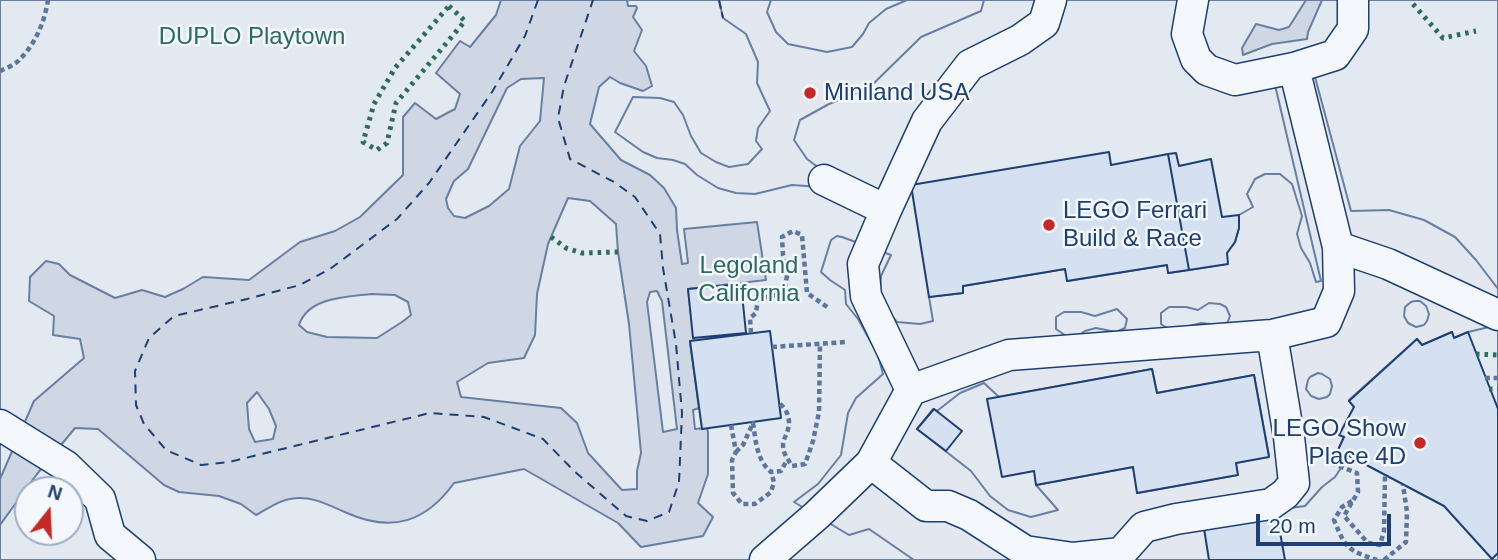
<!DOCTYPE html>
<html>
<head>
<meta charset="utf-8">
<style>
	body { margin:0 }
	#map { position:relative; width:1498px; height:560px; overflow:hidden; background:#f4f7fb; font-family:Helvetica,sans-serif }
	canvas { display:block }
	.north { position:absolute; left:14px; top:476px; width:70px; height:70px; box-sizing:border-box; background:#f4f7fb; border:2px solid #9eadc5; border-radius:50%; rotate:18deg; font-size:19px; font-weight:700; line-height:28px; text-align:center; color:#1d3f73 }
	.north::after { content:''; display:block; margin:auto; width:24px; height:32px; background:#c62828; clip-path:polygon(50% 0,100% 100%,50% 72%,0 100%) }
	.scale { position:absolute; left:1256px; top:514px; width:135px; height:32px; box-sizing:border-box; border:4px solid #1d3f73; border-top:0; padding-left:9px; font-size:21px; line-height:24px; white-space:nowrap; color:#1d3f73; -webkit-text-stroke:5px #f4f7fb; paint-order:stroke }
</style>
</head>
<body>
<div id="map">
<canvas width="1498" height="560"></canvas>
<div class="north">N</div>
<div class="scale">20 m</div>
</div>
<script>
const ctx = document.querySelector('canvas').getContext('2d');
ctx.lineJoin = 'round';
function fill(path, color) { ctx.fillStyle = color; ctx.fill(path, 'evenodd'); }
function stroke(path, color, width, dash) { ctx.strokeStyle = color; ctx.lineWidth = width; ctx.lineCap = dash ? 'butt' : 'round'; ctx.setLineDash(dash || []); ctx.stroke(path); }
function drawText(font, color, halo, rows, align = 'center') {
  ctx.font = font + ' Helvetica,sans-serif'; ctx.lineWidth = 5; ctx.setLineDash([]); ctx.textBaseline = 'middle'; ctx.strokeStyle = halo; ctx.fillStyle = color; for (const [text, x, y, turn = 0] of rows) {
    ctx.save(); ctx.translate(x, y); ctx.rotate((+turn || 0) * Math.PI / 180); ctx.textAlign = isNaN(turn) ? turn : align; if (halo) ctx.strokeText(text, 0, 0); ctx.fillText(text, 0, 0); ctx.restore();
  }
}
const green = new Path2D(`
	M 0,0 L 1498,0 L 1498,560 L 0,560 ZM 28,490 L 70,490 L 70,532 L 28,532 Z`);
fill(green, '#e3e9f0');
stroke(green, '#687fa3', 2);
const parking = new Path2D(`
	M 719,0 L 771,0 L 767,12 L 776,32 L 788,44 L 827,52 L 852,47 L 863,34 L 869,23 L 886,9 L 907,0 L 984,0 L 981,11 L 921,37 L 868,89 L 829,104 L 800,120 L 794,140 L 807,159 L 823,171 L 821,187 L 792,185 L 755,194 L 736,193 L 718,188 L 697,175 L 685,164 L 673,160 L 657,158 L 643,152 L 615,132 L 633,97 L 660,98 L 674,102 L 683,115 L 691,136 L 701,153 L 716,162 L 729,167 L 748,164 L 762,149 L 756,141 L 758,128 L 770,111 L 757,83 L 758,62 L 746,34 L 723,18 Z
	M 1315,77 L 1351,211 L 1389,210 L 1424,220 L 1455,237 L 1476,260 L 1498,289 L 1498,325 L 1468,332 L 1454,338 L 1452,332 L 1422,345 L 1417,339 L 1349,400 L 1354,407 L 1344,437 L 1338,450 L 1341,468 L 1335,477 L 1322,487 L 1305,506 L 1276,510 L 1209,560 L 914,560 L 869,529 L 849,535 L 794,502 L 818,484 L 841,455 L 848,413 L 856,398 L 883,374 L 878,355 L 858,319 L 846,304 L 845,290 L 830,280 L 821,272 L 831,240 L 837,236 L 842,237 L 891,255 L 881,276 L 880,292 L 885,307 L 897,322 L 920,324 L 933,321 L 929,297 L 963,293 L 963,286 L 1065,269 L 1068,281 L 1167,265 L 1169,273 L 1227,264 L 1227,253 L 1235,242 L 1239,228 L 1239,215 L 1253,207 L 1247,194 L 1255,179 L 1265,174 L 1280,174 L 1292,184 L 1302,216 L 1297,234 L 1301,248 L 1310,263 L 1316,282 L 1321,281 L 1275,85 ZM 1415,301 L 1420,301 L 1426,306 L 1429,314 L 1427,321 L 1424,325 L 1416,327 L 1408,323 L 1404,316 L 1405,307 L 1411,302 ZM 1209,303 L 1220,304 L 1226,307 L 1230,316 L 1226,326 L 1201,323 L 1171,331 L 1161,324 L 1161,313 L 1169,307 L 1186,307 L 1198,310 ZM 1117,309 L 1127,319 L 1125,328 L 1116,332 L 1096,328 L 1085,331 L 1076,337 L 1066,336 L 1056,329 L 1056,317 L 1064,312 L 1081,312 L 1095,316 ZM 1152,369 L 1157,393 L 1254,375 L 1269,456 L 1236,463 L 1237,475 L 1138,493 L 1133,467 L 1036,485 L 1058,510 L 1031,517 L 1008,510 L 990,496 L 971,471 L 917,429 L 933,409 L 937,411 L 960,393 L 984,383 L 999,397 ZM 1318,373 L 1322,374 L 1330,379 L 1332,386 L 1330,394 L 1327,397 L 1319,399 L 1311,396 L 1306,389 L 1308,380 L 1310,377 Z`);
fill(parking, '#e3e8f0');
stroke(parking, '#687fa3', 2);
const water = new Path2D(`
	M 501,0 L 627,0 L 628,6 L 636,6 L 637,8 L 633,17 L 642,30 L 634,51 L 646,66 L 652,86 L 643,91 L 620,83 L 610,77 L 599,87 L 590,124 L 621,160 L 650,175 L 664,188 L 676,208 L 677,230 L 682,264 L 688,263 L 684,229 L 757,222 L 766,280 L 688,289 L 694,341 L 690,342 L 699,408 L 693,410 L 695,429 L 707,428 L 708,432 L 708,474 L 698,503 L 713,517 L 703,536 L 641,547 L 618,523 L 524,469 L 454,483 C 426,522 392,533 347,513 C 328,505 312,495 290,499 C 279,500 266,510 256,515 L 241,504 L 219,496 L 179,492 L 164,485 L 98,429 L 75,428 L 37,474 L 0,525 L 0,479 L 34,401 L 84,358 L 80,339 L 53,335 L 54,316 L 29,301 L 30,277 L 46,261 L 59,264 L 70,275 L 115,298 L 142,290 L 165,297 L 183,289 L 203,277 L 249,280 L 300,242 L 335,231 L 360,217 L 403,175 L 403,117 L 415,103 L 436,119 L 455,109 L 460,94 L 436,73 L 460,41 L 470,47 L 496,15 ZM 544,78 L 540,121 L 520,146 L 509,189 L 489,206 L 465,218 L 454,216 L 448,208 L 446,199 L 454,181 L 468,169 L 507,88 L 521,79 ZM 568,198 L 590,201 L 616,224 L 618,252 L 629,324 L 641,453 L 637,471 L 637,489 L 622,490 L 588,453 L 577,423 L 561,408 L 461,397 L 457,382 L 488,363 L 524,358 L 535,335 L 537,294 L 548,244 ZM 657,291 L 662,301 L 677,429 L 663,432 L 647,302 L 650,292 ZM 371,294 L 395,295 L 408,302 L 411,315 L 402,322 L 377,338 L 327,337 L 307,332 L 299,325 C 308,297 346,297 371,294 ZM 257,392 L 269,409 L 276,426 L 273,439 L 255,442 L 249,429 L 247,403 Z
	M 1306,0 L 1322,0 L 1308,32 L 1307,39 L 1272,44 L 1243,55 L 1242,48 L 1256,24 L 1279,30 L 1289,27 Z`);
fill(water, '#cfd7e4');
stroke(water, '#687fa3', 2);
stroke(new Path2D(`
	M 538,0 L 525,36 L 492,92 L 429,183 L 397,219 L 330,269 L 300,285 L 247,299 L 174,316 L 149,338 L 135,371 L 136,405 L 144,424 L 166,450 L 201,465 L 229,462 L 430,413 L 484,417 L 543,439 L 574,471 L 626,516 L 647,521 L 669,512 L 679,482 L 682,413 L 676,344 L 663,268 L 660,234 L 635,197 L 614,182 L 570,159 L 558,118 L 564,86 L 593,0`), '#1d3f73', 2, [9, 7]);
const building = new Path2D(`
	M 1109,152 L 1111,165 L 1168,154 L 1189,270 L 1168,273 L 1167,265 L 1067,281 L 1065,269 L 963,286 L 963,293 L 929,297 L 911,185 Z
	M 1176,153 L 1179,166 L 1211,159 L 1222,217 L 1239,215 L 1239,228 L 1235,242 L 1227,253 L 1228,264 L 1189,270 L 1168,154 Z
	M 741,284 L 746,333 L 693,338 L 688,289 Z
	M 770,331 L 781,418 L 702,429 L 690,341 Z
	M 1452,332 L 1454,338 L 1468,332 L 1498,409 L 1498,553 L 1492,559 L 1444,506 L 1338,450 L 1344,437 L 1339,435 L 1354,407 L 1349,401 L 1417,339 L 1422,345 Z
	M 1152,369 L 1157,393 L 1254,375 L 1269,457 L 1236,463 L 1238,475 L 1137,493 L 1133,467 L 1036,485 L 1034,471 L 1002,477 L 987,399 Z
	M 934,409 L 962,431 L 946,451 L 917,429 Z
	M 1276,510 L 1285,560 L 1209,560 L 1203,522 Z`);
fill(building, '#d5e0f0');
stroke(building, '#1d3f73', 2);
const pedestrian = new Path2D(`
	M 1193,0 L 1187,34 L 1196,59 L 1207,70 L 1235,80 L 1294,68 L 1335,55 L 1353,29 L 1353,0
	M 824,180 L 886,210
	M 1338,247 L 1388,264 L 1498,315
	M 911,390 L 866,296 L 863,264 L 886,210 L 927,121 L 970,65 L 1020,40 L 1044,23 L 1051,0
	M 0,425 L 66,466 L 100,499 L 110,535 L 140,560
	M 871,463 L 926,506 L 948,506 L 969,515 L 1025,551 L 1073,558 L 1121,553 L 1144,527 L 1176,519 L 1271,504 L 1285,494 L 1294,483 L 1289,437 L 1272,335
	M 765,560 L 817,515 L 871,463 L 911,390 L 1009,355 L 1272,335 L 1326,322 L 1339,291 L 1338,247 L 1294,68`);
stroke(pedestrian, '#1d3f73', 33);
stroke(new Path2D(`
	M 0,71 C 6,68 15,65 19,60 C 35,45 45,21 48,0
	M 751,333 L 750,318 L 756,313 L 758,299 L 784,293 L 788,270 L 783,255 L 782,237 L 793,231 L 802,235 L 807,293 L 830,309
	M 772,347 L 846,342
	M 1485,378 L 1498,378
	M 780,404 C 787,409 791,420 788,429 C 787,435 783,439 783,445 C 783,454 788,459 792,466 L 805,464 L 813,441 L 819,412 L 820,345
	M 731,425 L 736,452 L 732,460 L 733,493 L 742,504 L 755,504 L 771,492 L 774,482 L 771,472
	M 736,452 L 743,445 L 753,423 C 756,441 756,459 771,472 L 781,471 L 787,460
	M 1331,463 L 1357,473 L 1358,492 L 1344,516 L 1368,543 L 1380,545 L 1384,531 L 1385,476
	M 1352,501 L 1342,507 L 1334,520 C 1346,549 1347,550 1377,560
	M 1384,560 L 1406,542 L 1407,512 L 1403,485`), '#5e769c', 4.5, [5, 3.5]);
stroke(pedestrian, '#f4f7fb', 30);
stroke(new Path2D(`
	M 1413,4 L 1443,38 L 1476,31
	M 449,6 L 465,21 L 396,103 L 387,143 L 377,150 L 363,142 L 374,104 L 395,68 Z
	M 551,237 L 566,248 L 582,253 L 618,252
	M 1476,354 L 1498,355
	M 1489,389 L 1498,389`), '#2c6c60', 5, [3.5, 5]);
stroke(new Path2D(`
	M 719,0 L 723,18`), '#1d3f73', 2, [9, 3.5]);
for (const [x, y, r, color] of [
	[810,93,7,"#c62828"],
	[1049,225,7,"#c62828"],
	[1420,443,7,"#c62828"]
]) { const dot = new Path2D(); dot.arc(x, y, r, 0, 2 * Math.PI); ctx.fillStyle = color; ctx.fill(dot); stroke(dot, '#f4f7fb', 2.5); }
drawText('24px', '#2c6c60', '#f4f7fb', [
	["DUPLO Playtown",252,37],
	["Legoland",749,266],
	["California",749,294]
]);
drawText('24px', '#1d3f73', '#f4f7fb', [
	["Miniland USA",824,93],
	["LEGO Ferrari",1063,211],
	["Build & Race",1063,239],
	["LEGO Show",1406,429,"right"],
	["Place 4D",1406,457,"right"]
], 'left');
</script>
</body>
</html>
